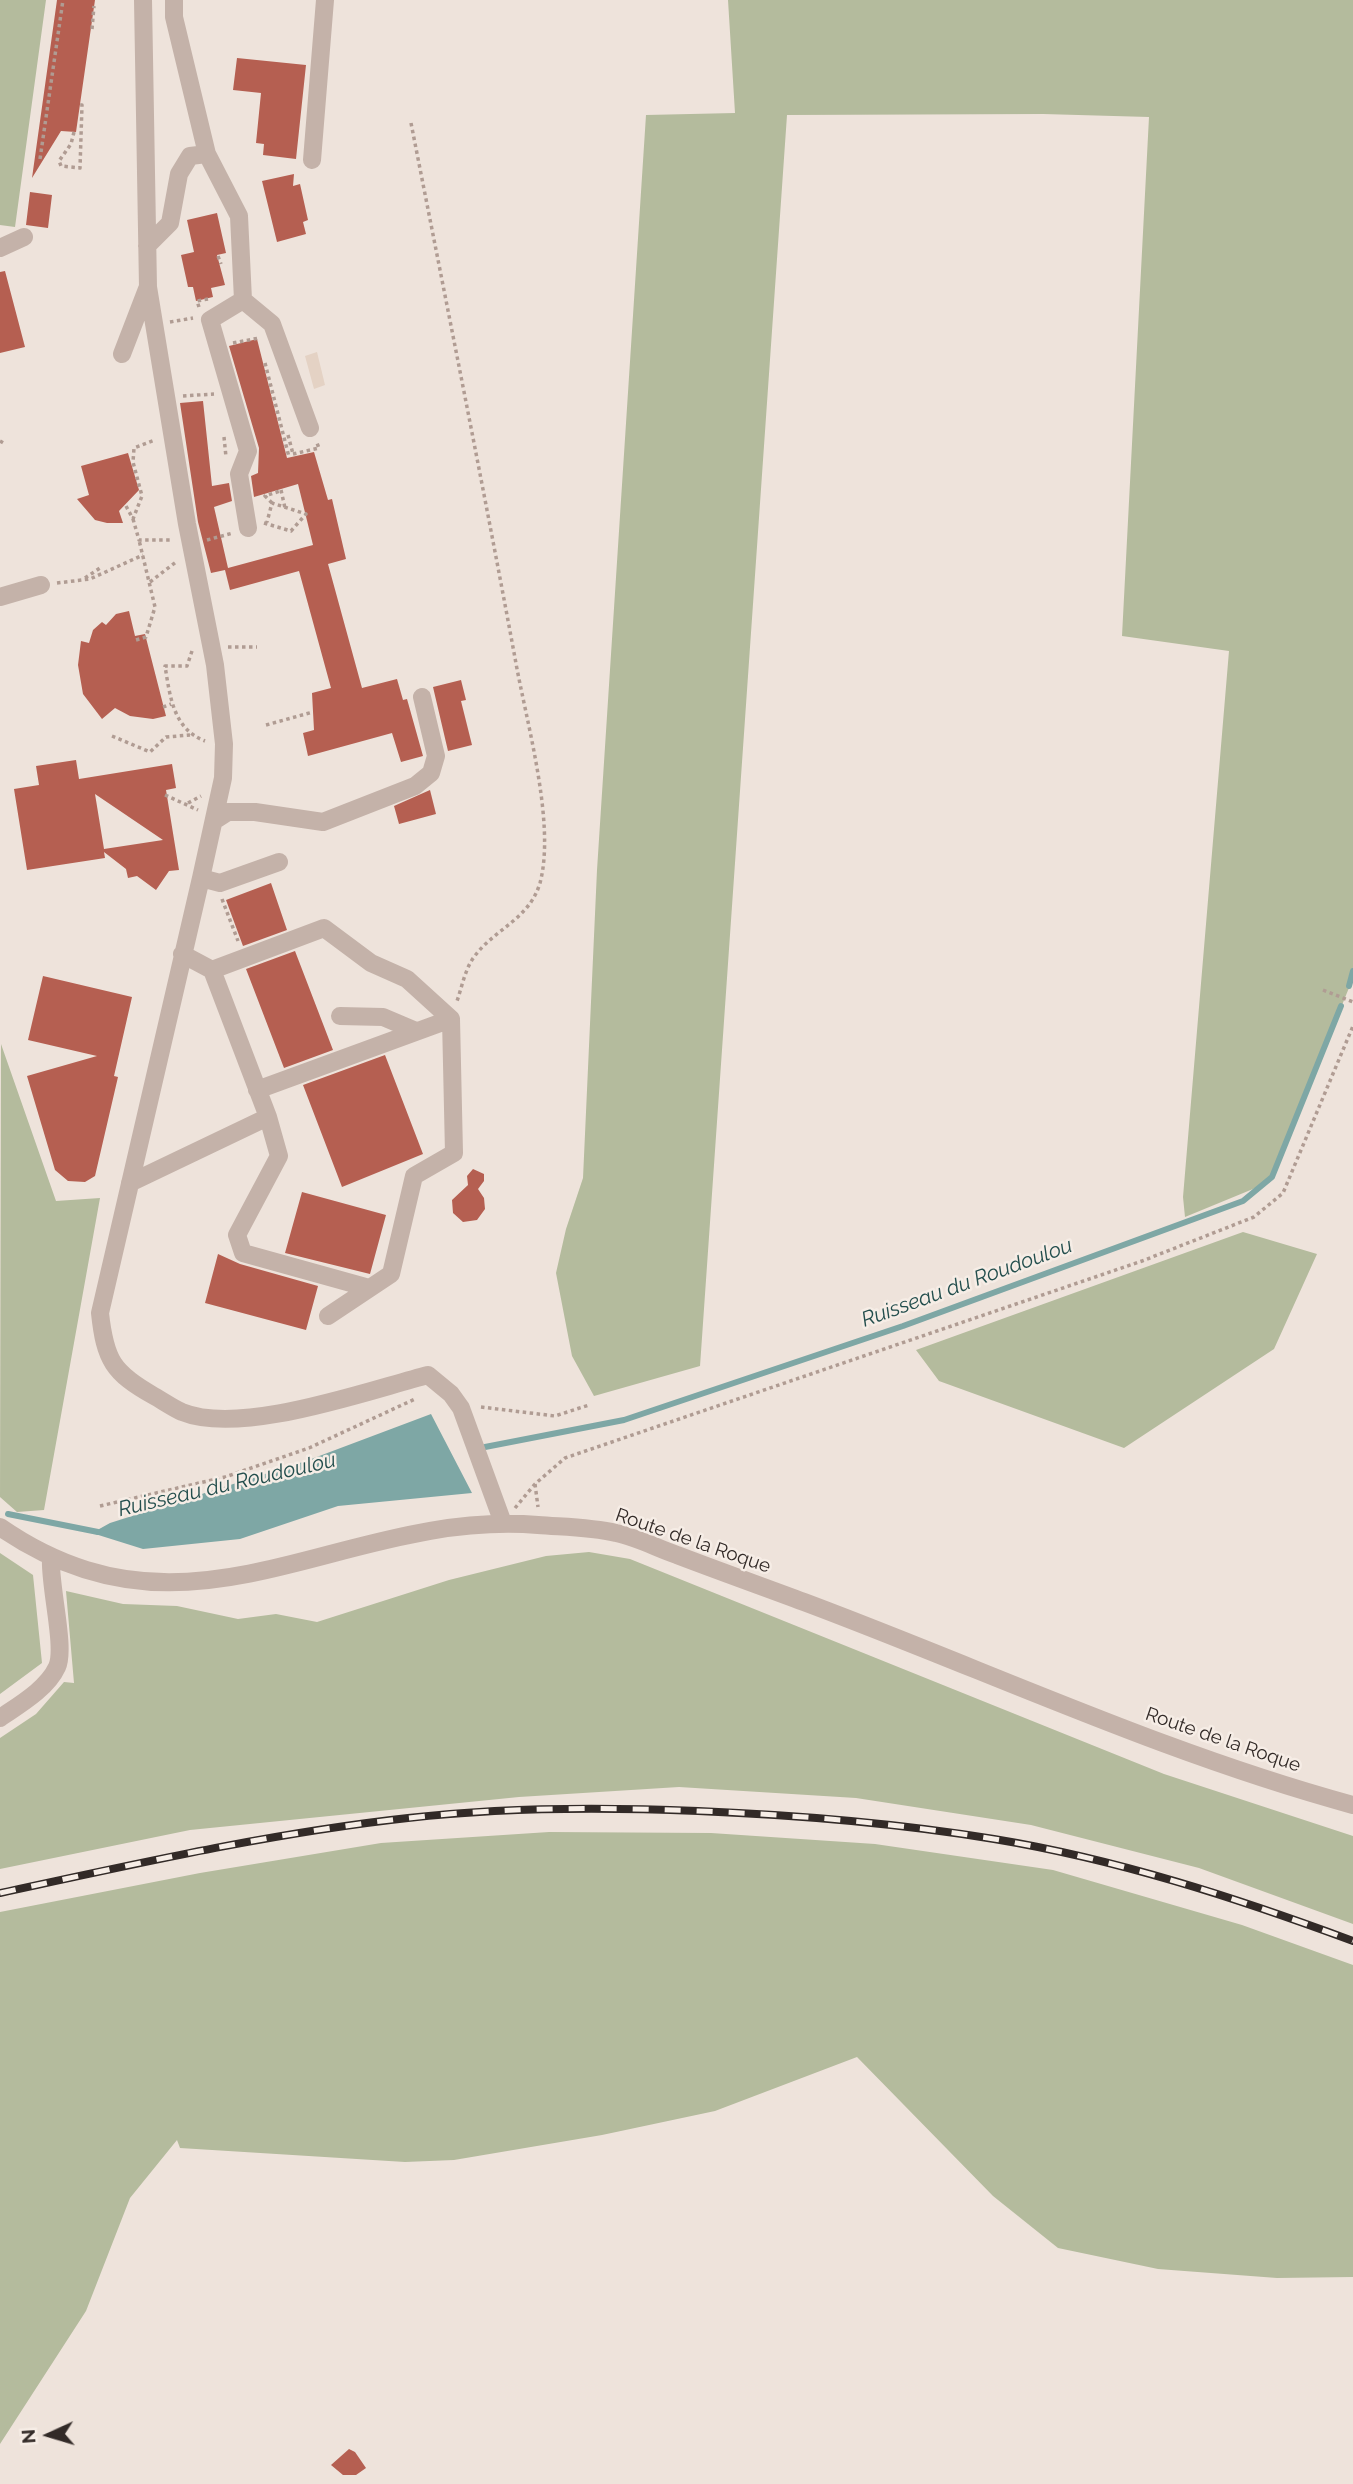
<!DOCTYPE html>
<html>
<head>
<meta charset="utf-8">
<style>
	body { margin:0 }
	#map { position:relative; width:1353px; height:2484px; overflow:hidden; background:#eee3db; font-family:Raleway,sans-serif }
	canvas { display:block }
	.north { position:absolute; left:14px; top:2400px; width:70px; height:70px; -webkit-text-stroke:5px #f6ede6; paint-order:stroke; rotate:266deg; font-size:19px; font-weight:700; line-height:28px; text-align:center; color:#322a27 }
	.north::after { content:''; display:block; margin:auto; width:24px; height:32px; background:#322a27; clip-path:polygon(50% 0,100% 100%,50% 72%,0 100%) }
</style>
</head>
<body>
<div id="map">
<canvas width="1353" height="2484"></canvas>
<div class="north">N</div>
</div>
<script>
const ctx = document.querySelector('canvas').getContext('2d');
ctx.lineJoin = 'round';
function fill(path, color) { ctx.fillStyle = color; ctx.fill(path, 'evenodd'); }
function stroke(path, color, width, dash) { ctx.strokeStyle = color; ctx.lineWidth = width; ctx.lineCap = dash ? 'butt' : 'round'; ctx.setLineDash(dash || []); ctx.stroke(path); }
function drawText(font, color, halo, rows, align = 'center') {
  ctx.font = font + ' Raleway,sans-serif'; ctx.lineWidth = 5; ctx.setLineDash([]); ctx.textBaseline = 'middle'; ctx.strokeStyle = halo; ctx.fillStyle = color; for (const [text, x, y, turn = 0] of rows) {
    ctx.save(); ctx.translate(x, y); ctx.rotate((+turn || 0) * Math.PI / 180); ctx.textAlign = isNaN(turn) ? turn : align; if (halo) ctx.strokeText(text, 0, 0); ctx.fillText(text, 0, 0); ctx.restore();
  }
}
fill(new Path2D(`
	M 0,0 L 46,0 L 15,227 L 0,225 Z
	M 728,0 L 1353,0 L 1353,978 L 1270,1182 L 1185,1217 L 1183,1197 L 1229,651 L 1122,636 L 1149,117 L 1043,114 L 787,115 L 700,1366 L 594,1396 L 572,1356 L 556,1273 L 566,1229 L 583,1178 L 597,870 L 646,115 L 735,113 Z
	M 1,1044 L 56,1201 L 100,1198 L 44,1510 L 17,1512 L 0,1497 Z
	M 1243,1232 L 1317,1254 L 1274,1349 L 1124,1448 L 939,1381 L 916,1350 Z
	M 589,1552 L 630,1559 L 1164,1774 L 1353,1836 L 1353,1924 L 1199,1868 L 1031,1825 L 856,1798 L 679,1787 L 519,1797 L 190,1830 L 0,1869 L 0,1738 L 36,1714 L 64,1682 L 74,1683 L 66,1591 L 123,1604 L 177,1606 L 238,1619 L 276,1614 L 317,1622 L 449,1580 L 546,1556 Z
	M 0,1553 L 33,1575 L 42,1663 L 0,1694 Z
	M 549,1832 L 711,1833 L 875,1844 L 1053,1870 L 1242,1925 L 1353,1965 L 1353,2277 L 1277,2278 L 1158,2269 L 1058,2248 L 993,2196 L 857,2057 L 715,2111 L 602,2135 L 454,2160 L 405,2162 L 180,2148 L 177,2140 L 130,2198 L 86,2311 L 0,2444 L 0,1912 L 200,1873 L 381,1843 Z`), '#b4bb9d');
fill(new Path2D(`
	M 317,352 L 325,385 L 314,389 L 305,356 Z`), '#e4d2c4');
fill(new Path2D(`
	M 431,1414 L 472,1493 L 338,1506 L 240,1539 L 143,1549 L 92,1533 L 110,1523 L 306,1461 Z`), '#7ea7a5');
stroke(new Path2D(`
	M 1349,986 L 1353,971
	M 485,1447 L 624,1420 L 903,1326 L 1243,1201 L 1272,1177 L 1341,1006
	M 8,1514 L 98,1532`), '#7ea7a5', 6);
fill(new Path2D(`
	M 57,0 L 95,0 L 76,132 L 61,131 L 32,178 Z
	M 237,58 L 306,65 L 296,159 L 263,155 L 264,144 L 256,143 L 261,93 L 233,90 Z
	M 294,174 L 293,186 L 300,184 L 308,220 L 303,222 L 306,234 L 277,242 L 262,181 Z
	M 30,192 L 52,195 L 48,228 L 26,225 Z
	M 217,213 L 226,253 L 217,255 L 225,285 L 211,288 L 213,297 L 196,301 L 193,287 L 188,287 L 181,255 L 194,252 L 187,220 Z
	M 5,271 L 25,347 L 0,353 L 0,272 Z
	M 257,339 L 287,458 L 314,452 L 328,500 L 332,499 L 346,559 L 328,564 L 362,688 L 397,679 L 403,700 L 407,699 L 423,756 L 401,762 L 392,733 L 308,756 L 303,733 L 314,730 L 312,693 L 331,688 L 299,571 L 230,590 L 225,570 L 211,573 L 198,522 L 180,403 L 203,401 L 212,486 L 229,483 L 232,501 L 214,507 L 228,568 L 313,545 L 298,484 L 254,497 L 251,476 L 258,473 L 259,448 L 229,346 Z
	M 128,453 L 139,490 L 119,511 L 123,523 L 107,523 L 95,520 L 77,499 L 89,495 L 81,466 Z
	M 129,611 L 135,636 L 145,634 L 166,716 L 153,719 L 130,716 L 115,708 L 102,719 L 83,694 L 78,665 L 81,641 L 89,643 L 93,630 L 102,622 L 106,625 L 116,614 Z
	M 461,680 L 466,700 L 461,701 L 472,745 L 448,751 L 433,687 Z
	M 76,760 L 79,779 L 172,764 L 176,788 L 166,790 L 179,870 L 169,871 L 156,890 L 137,876 L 128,878 L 126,869 L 104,852 L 105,858 L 27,870 L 14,789 L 39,785 L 36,766 ZM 95,794 L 163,840 L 104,849 Z
	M 430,790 L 436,814 L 399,824 L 394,806 Z
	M 271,883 L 287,930 L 243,946 L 226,900 Z
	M 295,951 L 333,1050 L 284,1068 L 246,969 Z
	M 43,976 L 132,997 L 114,1076 L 118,1077 L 95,1176 L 85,1182 L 68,1181 L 55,1170 L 27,1076 L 97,1056 L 28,1040 Z
	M 385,1055 L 423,1154 L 342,1187 L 303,1085 Z
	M 473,1169 L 484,1174 L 484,1181 L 478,1189 L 484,1198 L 485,1209 L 477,1220 L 463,1222 L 453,1213 L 452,1200 L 468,1185 L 467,1176 Z
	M 302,1192 L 386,1215 L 370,1274 L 285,1253 Z
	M 218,1254 L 240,1264 L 318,1286 L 306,1330 L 205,1303 Z
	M 349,2449 L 355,2452 L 366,2468 L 356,2475 L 343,2475 L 331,2465 Z`), '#b55f51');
stroke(new Path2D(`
	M 92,29 L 94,6
	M 411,123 C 446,301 482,480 515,658 C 526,721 556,823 540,883 C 529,920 494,929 474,957 C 465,969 462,987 457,1001
	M 74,132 L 71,144 L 59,161 L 61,166 L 80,168 L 82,105 L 80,105
	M 40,159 L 63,0
	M 218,256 L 221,264
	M 199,307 L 197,301 L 208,299
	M 170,322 L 193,318
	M 233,343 L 259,338
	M 265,363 L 289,457
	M 183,396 L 214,394
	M 288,435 L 293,454
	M 224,437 L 226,457
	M 0,441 L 5,444
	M 293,454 L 319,448 L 317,443
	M 281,490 L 285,508
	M 272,503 L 265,496 L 280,491
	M 126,506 L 133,519 L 142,496 L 133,462 L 134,448 L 155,440
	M 133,519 L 139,540 L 172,540
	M 264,523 L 291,531 L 306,514 L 272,503 L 267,522
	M 207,540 L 233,533
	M 85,578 L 100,568
	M 150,582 L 176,562
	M 57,583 L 90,579 L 143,555
	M 136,640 L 146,637 L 155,607 L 139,540
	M 228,647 L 257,647
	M 192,651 L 187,666 L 165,666 C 170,696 173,729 205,741
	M 163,707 L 171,704
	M 266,725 L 313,712
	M 112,736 L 150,752 L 166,737 L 190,735
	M 165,795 L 198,810
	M 188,803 L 201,796
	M 222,899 L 238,941
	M 1323,990 L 1353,1002
	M 481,1407 L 555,1416 L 589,1405
	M 535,1484 L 538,1507
	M 100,1506 L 225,1477 L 309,1448 L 415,1399
	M 515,1508 L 535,1484 L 565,1458 L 1142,1261 L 1254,1217 L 1283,1193 L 1353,1026`), '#b09c93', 3.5, [3.5, 3.5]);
stroke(new Path2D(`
	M 143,0 L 148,287 L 187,524 L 215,665 L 224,744 L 223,778 L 201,878 L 100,1313 C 105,1360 113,1373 154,1396 C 163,1401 173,1408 182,1412 C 241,1436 366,1391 428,1375 L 451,1394 L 461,1408 L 503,1523
	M 174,0 L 174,17 L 207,154 L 239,216 L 243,300 L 210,320 L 248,451 L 239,474 L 248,528
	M 312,160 L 325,0
	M 147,246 L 170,223 L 179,174 L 190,156 L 207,154
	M 0,248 L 24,237
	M 243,300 L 272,324 L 310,428
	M 122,354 L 147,289
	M 0,597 L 41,585
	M 214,821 L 228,812 L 255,812 L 323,822 L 415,786 L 431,773 L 436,756 L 422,697
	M 201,878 L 220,883 L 279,862
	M 212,970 L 324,928 L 371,963 L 407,979 L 451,1019 L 454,1153 L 414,1176 L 391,1274 L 328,1316
	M 340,1016 L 383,1017 L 416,1031
	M 257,1090 L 451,1019
	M 268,1117 L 279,1156 L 237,1235 L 243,1253 L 369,1288
	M 130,1183 L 268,1117 L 212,970 L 182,954
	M 0,1527 C 192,1660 340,1509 538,1525 C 563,1527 591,1527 616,1533 C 636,1537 657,1548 677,1555 C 719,1571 761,1586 804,1602 C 986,1670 1165,1754 1353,1805
	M 0,1718 C 19,1705 47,1689 57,1667 C 66,1648 49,1584 51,1558`), '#c4b2a9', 18);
const rail = new Path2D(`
	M 0,1893 C 135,1864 271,1833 408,1818 C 504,1807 602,1807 698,1811 C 798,1815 896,1823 994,1839 C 1116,1859 1237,1898 1353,1941`);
stroke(rail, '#322a27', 8);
stroke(rail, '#f6ede6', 5, [16]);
drawText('19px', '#322a27', '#f6ede6', [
	["Route de la Roque",693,1541,19],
	["Route de la Roque",1223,1740,19]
]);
drawText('italic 21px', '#234e4d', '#f6ede6', [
	["Ruisseau du Roudoulou",967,1283,-20],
	["Ruisseau du Roudoulou",227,1485,-13]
]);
</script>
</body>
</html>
